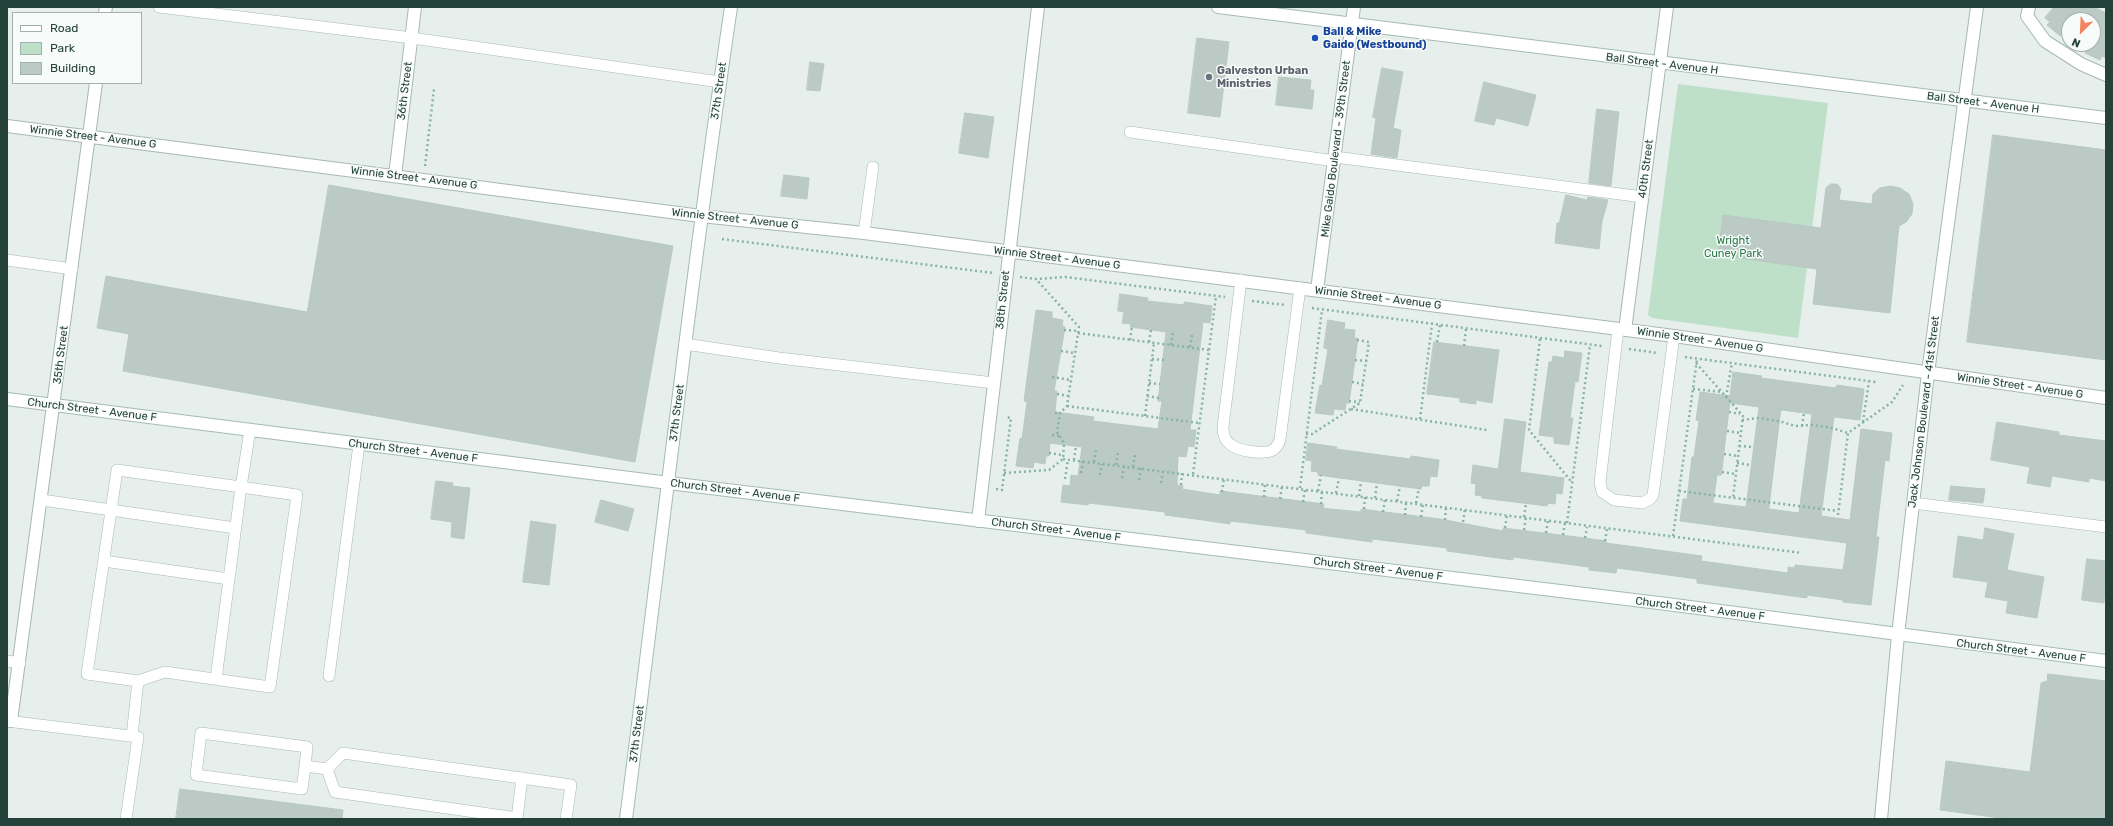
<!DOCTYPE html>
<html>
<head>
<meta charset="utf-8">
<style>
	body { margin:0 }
	#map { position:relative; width:2113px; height:826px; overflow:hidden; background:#e6efeb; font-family:Rubik,sans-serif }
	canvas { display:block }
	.frame { position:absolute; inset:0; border:8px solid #24423a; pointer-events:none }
	.legend { position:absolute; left:12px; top:12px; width:130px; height:72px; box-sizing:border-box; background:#f7fbf9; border:1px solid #a3b1ad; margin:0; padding:5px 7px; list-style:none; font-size:12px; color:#24423a }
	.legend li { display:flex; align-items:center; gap:8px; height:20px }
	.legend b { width:20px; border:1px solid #a3b1ad }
	.north { position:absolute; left:2061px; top:12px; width:40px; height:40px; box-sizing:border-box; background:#f7fbf9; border:1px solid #a3b1ad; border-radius:50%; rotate:204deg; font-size:11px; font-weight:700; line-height:16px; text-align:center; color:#24423a }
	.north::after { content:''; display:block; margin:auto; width:14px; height:18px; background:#f4845f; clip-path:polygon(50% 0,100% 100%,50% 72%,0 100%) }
</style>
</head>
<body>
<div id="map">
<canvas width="2113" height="826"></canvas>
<div class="frame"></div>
<ul class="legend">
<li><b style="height:5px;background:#fff"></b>Road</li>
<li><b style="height:11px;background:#bfe0c8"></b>Park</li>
<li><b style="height:11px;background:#bbcac4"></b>Building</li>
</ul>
<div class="north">N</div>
</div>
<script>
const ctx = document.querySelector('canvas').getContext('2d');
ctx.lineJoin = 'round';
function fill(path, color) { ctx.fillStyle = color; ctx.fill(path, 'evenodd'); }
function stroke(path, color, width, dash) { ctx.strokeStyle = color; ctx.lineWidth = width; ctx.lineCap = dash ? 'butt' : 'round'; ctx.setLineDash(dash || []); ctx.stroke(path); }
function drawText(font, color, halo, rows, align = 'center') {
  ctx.font = font + ' Rubik,sans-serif'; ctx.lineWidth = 3; ctx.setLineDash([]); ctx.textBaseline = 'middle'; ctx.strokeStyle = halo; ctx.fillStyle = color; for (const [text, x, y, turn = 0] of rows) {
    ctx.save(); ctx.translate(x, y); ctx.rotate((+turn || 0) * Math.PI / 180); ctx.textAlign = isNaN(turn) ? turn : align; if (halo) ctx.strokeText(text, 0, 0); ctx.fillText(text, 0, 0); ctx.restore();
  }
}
fill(new Path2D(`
	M 1678,84 L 1828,103 L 1798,338 L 1652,318 L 1648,315 Z`), '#bfe0c8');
const building = new Path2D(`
	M 2054,7 L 2094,7 L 2106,13 L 2106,58 L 2102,56 L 2100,60 L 2085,53 L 2087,49 L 2077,44 L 2093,44 L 2093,20 L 2069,20 L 2069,40 L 2059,35 L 2047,25 L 2050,22 L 2045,18 Z
	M 1197,38 L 1229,42 L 1220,117 L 1188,113 Z
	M 810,62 L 824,64 L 820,91 L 807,90 Z
	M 1382,68 L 1403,72 L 1393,128 L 1401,130 L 1397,158 L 1371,154 L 1376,118 L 1373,117 Z
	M 1279,77 L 1311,80 L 1310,90 L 1314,90 L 1312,109 L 1276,105 Z
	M 1484,82 L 1536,95 L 1528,126 L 1496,118 L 1494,125 L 1475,121 Z
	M 1597,109 L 1619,112 L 1611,186 L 1589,183 Z
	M 965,113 L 994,117 L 988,158 L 959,153 Z
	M 1993,135 L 2106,150 L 2106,360 L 1967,342 Z
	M 784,175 L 809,178 L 807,199 L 781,196 Z
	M 1831,184 L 1837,184 L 1841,189 L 1839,200 L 1872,204 L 1873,194 L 1880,188 L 1890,186 L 1900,188 L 1909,194 L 1913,204 L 1912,214 L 1906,222 L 1899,226 L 1890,313 L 1813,304 L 1817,269 L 1718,255 L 1723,215 L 1821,228 L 1826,188 Z
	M 329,185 L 673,246 L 635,462 L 123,371 L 129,334 L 97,328 L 106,276 L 307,312 Z
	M 1566,195 L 1587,200 L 1588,197 L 1608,200 L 1602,221 L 1599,249 L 1555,243 L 1557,223 L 1559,223 Z
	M 1120,294 L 1148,298 L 1147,301 L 1184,305 L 1184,302 L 1212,306 L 1210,323 L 1203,322 L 1190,430 L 1196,430 L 1194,447 L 1188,446 L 1186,457 L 1178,456 L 1177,485 L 1183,486 L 1182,489 L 1220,495 L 1220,491 L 1324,504 L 1323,508 L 1331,509 L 1361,512 L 1361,509 L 1440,519 L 1503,531 L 1503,528 L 1585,538 L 1606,541 L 1606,543 L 1702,556 L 1701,561 L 1788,573 L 1788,567 L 1795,568 L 1795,565 L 1843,570 L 1847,543 L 1680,521 L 1683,499 L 1687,499 L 1692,457 L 1694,457 L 1699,421 L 1696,420 L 1700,392 L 1730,396 L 1733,372 L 1762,376 L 1761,378 L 1836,388 L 1837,385 L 1864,389 L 1860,420 L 1834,417 L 1821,516 L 1850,520 L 1861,429 L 1892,433 L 1889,461 L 1885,460 L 1876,537 L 1879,537 L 1871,605 L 1843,602 L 1843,600 L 1807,595 L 1807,598 L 1778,594 L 1697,583 L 1697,579 L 1617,568 L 1616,573 L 1589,570 L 1589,567 L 1513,557 L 1513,560 L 1447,551 L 1447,548 L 1372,539 L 1372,542 L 1306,533 L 1306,530 L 1230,521 L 1230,524 L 1203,520 L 1165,515 L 1165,512 L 1089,503 L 1088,505 L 1061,502 L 1063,485 L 1070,486 L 1071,475 L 1078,476 L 1082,447 L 1050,443 L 1049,456 L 1046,456 L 1045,464 L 1034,462 L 1033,468 L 1016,466 L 1020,438 L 1022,439 L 1027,402 L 1024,401 L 1036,310 L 1052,312 L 1052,318 L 1063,320 L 1062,326 L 1065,327 L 1054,391 L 1057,391 L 1055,412 L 1094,417 L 1093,421 L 1158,429 L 1162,401 L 1158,401 L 1166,332 L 1130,327 L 1131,324 L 1122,323 L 1124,312 L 1118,311 ZM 1730,403 L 1759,407 L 1746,507 L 1713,503 L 1717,475 L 1721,475 ZM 1781,410 L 1812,414 L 1799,513 L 1769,509 Z
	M 1328,320 L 1345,323 L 1344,329 L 1355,330 L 1354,338 L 1358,338 L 1349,403 L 1346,403 L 1345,410 L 1334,409 L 1333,415 L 1315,413 L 1320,385 L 1322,386 L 1328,349 L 1324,348 Z
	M 1434,342 L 1499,350 L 1492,403 L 1476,400 L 1476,404 L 1460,402 L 1460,398 L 1427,394 Z
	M 1565,351 L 1582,353 L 1578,382 L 1575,381 L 1570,418 L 1573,418 L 1569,445 L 1554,443 L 1554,437 L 1539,435 L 1549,362 L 1552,362 L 1553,356 L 1564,358 Z
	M 1505,419 L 1526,422 L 1520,472 L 1564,478 L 1562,494 L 1556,493 L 1555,504 L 1548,503 L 1547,506 L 1482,498 L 1482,496 L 1475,495 L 1476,484 L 1471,483 L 1473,465 L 1498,469 Z
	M 1997,422 L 2059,432 L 2059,435 L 2106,441 L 2106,481 L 2089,478 L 2089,482 L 2052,476 L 2050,487 L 2027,483 L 2030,467 L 1991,460 Z
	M 1308,443 L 1337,447 L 1336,449 L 1410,459 L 1411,456 L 1439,460 L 1437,477 L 1430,476 L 1429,486 L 1422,486 L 1421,489 L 1318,475 L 1318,472 L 1311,471 L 1312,461 L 1306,460 Z
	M 436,481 L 453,483 L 452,486 L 470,488 L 464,539 L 451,537 L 452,522 L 431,519 Z
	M 1951,486 L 1985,489 L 1983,503 L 1949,500 Z
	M 601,500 L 634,509 L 628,531 L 595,522 Z
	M 531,521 L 556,525 L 549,585 L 523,582 Z
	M 1985,528 L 2014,534 L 2007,570 L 2044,577 L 2037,618 L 2006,613 L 2008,601 L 1985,597 L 1988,582 L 1953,577 L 1958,536 L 1983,540 Z
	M 2087,559 L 2106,561 L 2104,603 L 2082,600 Z
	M 2048,674 L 2106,681 L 2106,819 L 2008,819 L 1940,810 L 1946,761 L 2030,772 L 2041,683 L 2047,681 Z
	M 180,789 L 343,810 L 342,819 L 176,819 Z`);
fill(building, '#bbcac4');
stroke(building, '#b8c9c2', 1);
const lane = new Path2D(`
	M 159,7 L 412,38 L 720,82
	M 1130,132 L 1335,161
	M 1335,157 L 1643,197
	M 864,233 L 873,167
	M 7,260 L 72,269
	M 1241,280 L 1223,427 C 1223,434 1224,440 1230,444 C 1237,451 1264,455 1273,450 C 1277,447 1279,444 1280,439 L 1300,288
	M 1618,329 L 1600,482 L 1602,492 L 1614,500 L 1642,503 L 1650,499 L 1653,495 L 1674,336
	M 685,344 L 779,358 L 994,383
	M 42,500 L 235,528
	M 1913,503 L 2106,527
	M 104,561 L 229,579
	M 7,661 L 20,663
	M 329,676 L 359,444
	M 138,681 L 87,674 L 117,470 L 241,487 L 250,430
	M 7,721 L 138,737 L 126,819
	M 132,736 L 138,681 L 165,672 L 270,687 L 297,495 L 241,487 L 216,679
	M 305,766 L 302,789 L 196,775 L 201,733 L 307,747 L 305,766 L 327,769
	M 327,769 L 343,753 L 571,785 L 566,819
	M 327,769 L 335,792 L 517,818
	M 517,819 L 522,778`);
const street = new Path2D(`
	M 2029,7 L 2027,16 L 2045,41 L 2081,64 L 2106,75
	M 105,13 L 106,7
	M 7,126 L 701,216 L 864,233 L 1674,336 L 2106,398
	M 395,176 L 415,7
	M 1317,290 L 1354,7
	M 1625,330 L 1667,7
	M 978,521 L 1038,7
	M 11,721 L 96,83
	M 1881,819 L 1898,635 L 1928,373 L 1977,7`);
const secondary = new Path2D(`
	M 1218,7 L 2106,118
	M 7,399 L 669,483 L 1659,603 L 2106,661
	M 626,819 C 661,548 691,277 731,7`);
stroke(lane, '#a8b8b2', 12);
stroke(street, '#a8b8b2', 14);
stroke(secondary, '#a4bbb3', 14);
stroke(new Path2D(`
	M 425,166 L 434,89
	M 722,239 L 993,273
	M 1020,277 L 1036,279 L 1065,277 L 1225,297
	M 1252,301 L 1285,305
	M 1312,308 L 1602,346
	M 1064,330 L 1078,331
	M 1078,333 L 1209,350
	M 1540,339 L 1529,430 L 1570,480 L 1573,480
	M 1130,340 L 1132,327
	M 1149,342 L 1151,330
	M 1437,342 L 1440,325
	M 1171,345 L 1173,333
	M 1464,346 L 1466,329
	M 1190,347 L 1192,335
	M 1629,349 L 1658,353
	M 1061,351 L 1075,353
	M 1685,357 L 1876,382
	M 1152,359 L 1164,360
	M 1355,360 L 1367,361
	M 1696,363 L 1743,416 L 1733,498
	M 1052,377 L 1071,380
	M 1352,382 L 1363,384
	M 1149,383 L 1160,384
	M 1693,389 L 1722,392
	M 1057,394 L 1069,396
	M 1147,396 L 1159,398
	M 1726,397 L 1732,363
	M 1349,401 L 1360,402
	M 1067,406 L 1199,423
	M 1351,409 L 1487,430
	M 1729,412 L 1740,414
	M 1055,413 L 1060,413
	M 1145,416 L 1154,343
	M 1420,419 L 1432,324
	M 1742,420 L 1758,418 L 1779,421 L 1795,426 L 1812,425 L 1832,428 L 1848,433
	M 1863,422 L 1869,381
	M 1802,426 L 1804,413
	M 1727,431 L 1741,433
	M 1306,434 L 1312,434 L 1360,403 L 1369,342 L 1357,340
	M 1052,435 L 1060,436
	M 1739,446 L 1753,447
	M 1049,453 L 1063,455
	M 1724,454 L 1738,456
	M 1063,459 L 1802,553
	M 1074,460 L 1076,446
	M 1094,462 L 1096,449
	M 1737,463 L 1751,465
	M 1116,465 L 1118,452
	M 1133,467 L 1135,454
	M 1722,472 L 1736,474
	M 1004,473 L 1049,470 L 1063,459 L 1064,443 L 1057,432 L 1060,413 L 1067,406 L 1079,327 L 1036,279
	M 1081,473 L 1083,461
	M 1193,474 L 1216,296
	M 1100,475 L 1102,464
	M 1122,478 L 1124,466
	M 1065,479 L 1068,459
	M 1139,480 L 1141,468
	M 1161,483 L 1163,471
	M 1181,485 L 1182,473
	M 1300,488 L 1322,310
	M 996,489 L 1002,490 L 1011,418 L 1005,417
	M 1318,491 L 1321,475
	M 1679,491 L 1838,511
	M 1222,492 L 1224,478
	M 1336,493 L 1339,478
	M 1359,496 L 1361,481
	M 1264,497 L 1265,484
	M 1375,498 L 1377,483
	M 1280,499 L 1282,486
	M 1397,501 L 1400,486
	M 1303,502 L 1305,489
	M 1416,503 L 1419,488
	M 1321,504 L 1322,491
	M 1364,509 L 1365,497
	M 1383,512 L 1385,499
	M 1405,515 L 1406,502
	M 1838,515 L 1848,433 L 1892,402 L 1903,385
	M 1421,517 L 1423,504
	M 1524,517 L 1526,503
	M 1445,520 L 1446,507
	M 1463,522 L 1465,509
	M 1567,523 L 1590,345
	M 1505,528 L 1507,515
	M 1524,530 L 1526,517
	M 1546,533 L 1548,520
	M 1563,535 L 1565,523
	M 1673,536 L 1697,359
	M 1585,538 L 1587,527
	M 1605,541 L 1607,529`), '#86b3a5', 2.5, [2, 3]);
stroke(lane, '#fff', 11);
stroke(street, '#fff', 12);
stroke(secondary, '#fff', 12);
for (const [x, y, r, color] of [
	[1315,38,4,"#1a4fb4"],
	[1209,77,4,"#6b7280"]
]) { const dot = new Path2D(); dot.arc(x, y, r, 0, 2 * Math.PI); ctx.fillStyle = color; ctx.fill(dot); stroke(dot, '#f7fbf9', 1.5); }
drawText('bold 11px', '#164399', '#f7fbf9', [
	["Ball & Mike",1323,32],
	["Gaido (Westbound)",1323,45]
], 'left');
drawText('11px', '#24423a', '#f7fbf9', [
	["Ball Street - Avenue H",1662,64,7],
	["36th Street",405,91,-83],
	["37th Street",719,91,-82],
	["Ball Street - Avenue H",1983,103,7],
	["Winnie Street - Avenue G",93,137,7],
	["Mike Gaido Boulevard - 39th Street",1336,149,-83],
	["40th Street",1646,169,-83],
	["Winnie Street - Avenue G",414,178,7],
	["Winnie Street - Avenue G",735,219,6],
	["Winnie Street - Avenue G",1057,258,7],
	["Winnie Street - Avenue G",1378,298,7],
	["38th Street",1003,300,-84],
	["Winnie Street - Avenue G",1700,340,8],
	["35th Street",61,355,-83],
	["Winnie Street - Avenue G",2020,386,8],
	["Church Street - Avenue F",92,410,7],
	["Jack Johnson Boulevard - 41st Street",1924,412,-83],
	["37th Street",677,413,-83],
	["Church Street - Avenue F",413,451,7],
	["Church Street - Avenue F",735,491,7],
	["Church Street - Avenue F",1056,530,7],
	["Church Street - Avenue F",1378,569,7],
	["Church Street - Avenue F",1700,609,7],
	["Church Street - Avenue F",2021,651,7],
	["37th Street",637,734,-83]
]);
drawText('bold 11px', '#5b616d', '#f7fbf9', [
	["Galveston Urban",1217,71],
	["Ministries",1217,84]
], 'left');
drawText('11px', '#2d7a4b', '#f7fbf9', [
	["Wright",1733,241],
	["Cuney Park",1733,254]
]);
</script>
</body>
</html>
